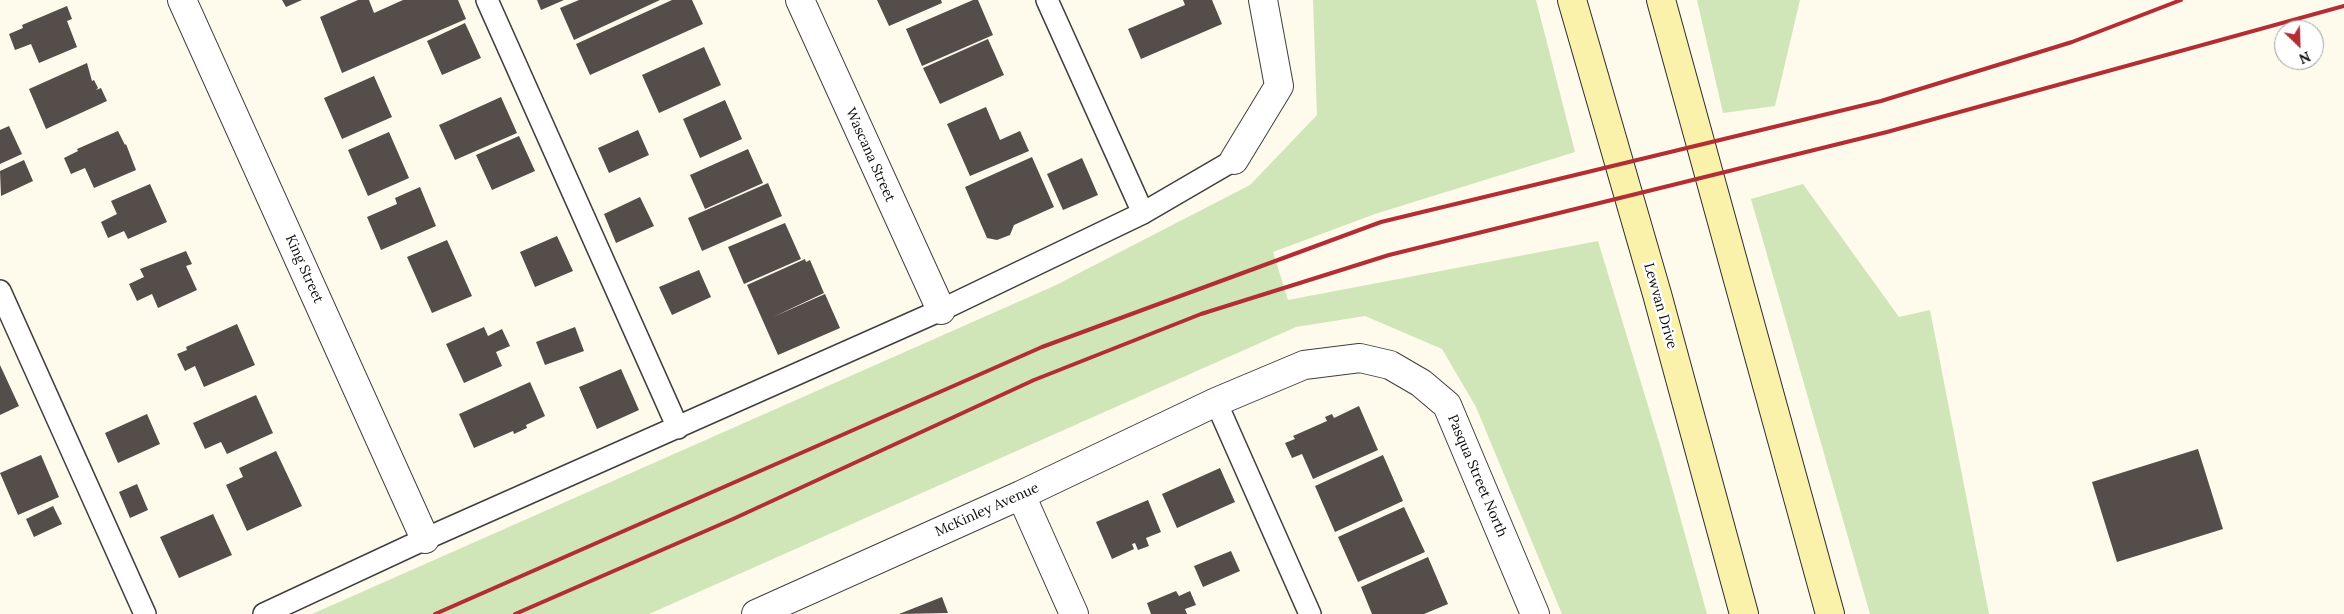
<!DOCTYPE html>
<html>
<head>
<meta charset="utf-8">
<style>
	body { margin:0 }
	#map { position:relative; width:2344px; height:614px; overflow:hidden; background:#fefaec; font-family:Lora,serif }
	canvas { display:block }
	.north { position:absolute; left:2274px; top:20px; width:50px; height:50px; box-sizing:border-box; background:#fff; border:1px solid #9e9e9e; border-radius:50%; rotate:156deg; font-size:14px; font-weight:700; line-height:20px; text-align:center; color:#0c0c0c }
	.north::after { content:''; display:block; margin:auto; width:18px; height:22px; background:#b32d34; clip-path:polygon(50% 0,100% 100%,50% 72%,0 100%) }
</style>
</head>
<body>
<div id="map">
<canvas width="2344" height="614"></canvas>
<div class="north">N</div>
</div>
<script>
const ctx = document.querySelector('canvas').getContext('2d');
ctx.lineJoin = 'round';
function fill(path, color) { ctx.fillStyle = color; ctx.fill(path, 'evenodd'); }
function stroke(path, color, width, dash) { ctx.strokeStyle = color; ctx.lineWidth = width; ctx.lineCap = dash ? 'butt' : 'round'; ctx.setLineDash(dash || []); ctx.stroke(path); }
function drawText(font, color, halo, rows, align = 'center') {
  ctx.font = font + ' Lora,serif'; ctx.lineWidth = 5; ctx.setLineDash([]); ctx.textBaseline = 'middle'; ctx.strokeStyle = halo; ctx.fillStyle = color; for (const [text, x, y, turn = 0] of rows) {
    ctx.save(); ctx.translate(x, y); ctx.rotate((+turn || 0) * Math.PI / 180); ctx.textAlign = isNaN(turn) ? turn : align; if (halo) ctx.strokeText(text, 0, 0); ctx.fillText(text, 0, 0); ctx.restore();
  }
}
fill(new Path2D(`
	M 1313,0 L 1536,0 L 1575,152 L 1375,214 L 1273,252 L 1288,300 L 1598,241 L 1663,455 L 1707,614 L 1562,614 L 1476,407 L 1442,349 L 1365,316 L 1296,327 L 649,614 L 312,614 L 1054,286 L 1250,185 L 1317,115 Z
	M 1697,0 L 1800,0 L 1775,106 L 1723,113 Z
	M 1803,184 L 1899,317 L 1930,310 L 1989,614 L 1870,614 L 1751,199 Z`), '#d0e6b8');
fill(new Path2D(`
	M 282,0 L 302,0 L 286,7 Z
	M 358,0 L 369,0 L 374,13 L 403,0 L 458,0 L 466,19 L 342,73 L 320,17 Z
	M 537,0 L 564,0 L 541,10 Z
	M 579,0 L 660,0 L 574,40 L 560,8 Z
	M 672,0 L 692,0 L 703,24 L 590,75 L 576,44 Z
	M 877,0 L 941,0 L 942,3 L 889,26 Z
	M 973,0 L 978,0 L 993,35 L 922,66 L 906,29 Z
	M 1183,0 L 1212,0 L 1222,24 L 1141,59 L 1128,29 L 1185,5 Z
	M 67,6 L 72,19 L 67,21 L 77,47 L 39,63 L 31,44 L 15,50 L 9,34 L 23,28 L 22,25 Z
	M 465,23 L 481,58 L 442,75 L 427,41 Z
	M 988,39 L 1004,75 L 940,104 L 923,68 Z
	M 704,47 L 721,85 L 659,113 L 642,75 Z
	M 87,63 L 92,81 L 94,80 L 98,88 L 96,90 L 101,88 L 107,101 L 46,129 L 29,89 Z
	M 374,76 L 392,117 L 342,139 L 324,98 Z
	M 501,97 L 517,133 L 455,160 L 439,125 Z
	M 725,100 L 742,139 L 700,158 L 683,119 Z
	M 986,107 L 1000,140 L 1020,131 L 1029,151 L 970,176 L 947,124 Z
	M 9,126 L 22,154 L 0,164 L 0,130 Z
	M 638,130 L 649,155 L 609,173 L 598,148 Z
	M 118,131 L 125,145 L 126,144 L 136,170 L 94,188 L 85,168 L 71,174 L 64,158 L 78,151 L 77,149 Z
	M 389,132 L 409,178 L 368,196 L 348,150 Z
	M 519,136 L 535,171 L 492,190 L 476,155 Z
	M 748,149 L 763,183 L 705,209 L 690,175 Z
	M 1032,157 L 1054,207 L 1014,225 L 1010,235 L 997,240 L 987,238 L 965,187 Z
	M 1082,158 L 1098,195 L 1063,210 L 1047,174 Z
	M 24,160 L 33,181 L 1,196 L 0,171 Z
	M 768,183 L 782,216 L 702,251 L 688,218 Z
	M 150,184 L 167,222 L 128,239 L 124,231 L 108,238 L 101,222 L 117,214 L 111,201 Z
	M 420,187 L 436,226 L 381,250 L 367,217 L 397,204 L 395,198 Z
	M 640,197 L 654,226 L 616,243 L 604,214 Z
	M 785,223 L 801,259 L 744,284 L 728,247 Z
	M 557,236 L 573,271 L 535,287 L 520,252 Z
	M 447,240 L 472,296 L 432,313 L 407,257 Z
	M 186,251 L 192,264 L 186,266 L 197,290 L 158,308 L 152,294 L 137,301 L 129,284 L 144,277 L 140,269 Z
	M 805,259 L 806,262 L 810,260 L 824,293 L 773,317 L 825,294 L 840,328 L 778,355 L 747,285 Z
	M 699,270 L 711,297 L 672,315 L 659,287 Z
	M 237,324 L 255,365 L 204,387 L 195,366 L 185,371 L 177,354 L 187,350 L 186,347 Z
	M 484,327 L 488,336 L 502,329 L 510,346 L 496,352 L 502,366 L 464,383 L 446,344 Z
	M 575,327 L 584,351 L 545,365 L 536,342 Z
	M 0,365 L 19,406 L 0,415 Z
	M 621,369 L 639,410 L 597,429 L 579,387 Z
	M 530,382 L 545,416 L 526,425 L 527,428 L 514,434 L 513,431 L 474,448 L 459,414 Z
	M 256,395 L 273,433 L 227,454 L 221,442 L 205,449 L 193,423 Z
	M 1359,406 L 1378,450 L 1313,479 L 1302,454 L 1292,458 L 1285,443 L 1295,439 L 1293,436 L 1327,421 L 1325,417 L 1332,414 L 1334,418 Z
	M 147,414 L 160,444 L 118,463 L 105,433 Z
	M 2198,449 L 2223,529 L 2117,562 L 2092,482 Z
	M 276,451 L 302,506 L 247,531 L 226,485 L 243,477 L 239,468 Z
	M 41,455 L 59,497 L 18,515 L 0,473 Z
	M 1383,455 L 1403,501 L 1335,532 L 1315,486 Z
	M 1220,468 L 1235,502 L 1177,528 L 1162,494 Z
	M 137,484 L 148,510 L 130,518 L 119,492 Z
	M 1148,500 L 1161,532 L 1146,538 L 1149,546 L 1138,550 L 1135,543 L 1132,544 L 1134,549 L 1112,559 L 1096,522 Z
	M 53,506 L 62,524 L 34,537 L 26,519 Z
	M 1404,507 L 1425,552 L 1358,582 L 1338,537 Z
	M 213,514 L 232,555 L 179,578 L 160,537 Z
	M 1231,551 L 1240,571 L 1203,587 L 1194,566 Z
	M 1428,557 L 1448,604 L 1424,614 L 1372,614 L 1361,587 Z
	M 1176,591 L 1179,596 L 1190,591 L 1196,605 L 1185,609 L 1187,614 L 1151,614 L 1147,603 Z
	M 942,597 L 948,613 L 899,614 Z`), '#544d49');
const service = new Path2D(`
	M 487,0 L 678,428
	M 1047,0 L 1143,213
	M 0,291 L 145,614
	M 1216,402 L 1310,614
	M 264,614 L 425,539 L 941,310 L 1143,213 L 1234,160`);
const minor = new Path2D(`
	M 182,0 L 425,539
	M 800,0 L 941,310
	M 1234,160 L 1279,86 L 1263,0
	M 1021,495 L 1074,614
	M 756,614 L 1021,495 L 1216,402 L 1304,365 L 1360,358 L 1390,365 L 1421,383 L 1447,405 L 1535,614`);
const secondary = new Path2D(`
	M 1572,0 L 1657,294 L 1744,614
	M 1661,0 L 1830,614`);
stroke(service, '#3f3f3f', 24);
stroke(minor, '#3f3f3f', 30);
stroke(secondary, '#2e2e2e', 30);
stroke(service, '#fff', 21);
stroke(minor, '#fff', 28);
stroke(secondary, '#faf1ab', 28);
stroke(new Path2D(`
	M 435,614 L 1042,347 L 1381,222 L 1881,101 L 2072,42 L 2181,0
	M 515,614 L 733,519 L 1034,380 L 1201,314 L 1389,255 L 1887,132 L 2344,6`), '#b32d34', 4);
drawText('14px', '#0c0c0c', '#fff', [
	["Wascana Street",870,155,66],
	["King Street",304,269,66],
	["Lewvan Drive",1660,306,74],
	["Pasqua Street North",1477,476,67],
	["McKinley Avenue",987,510,-24]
]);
</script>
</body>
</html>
